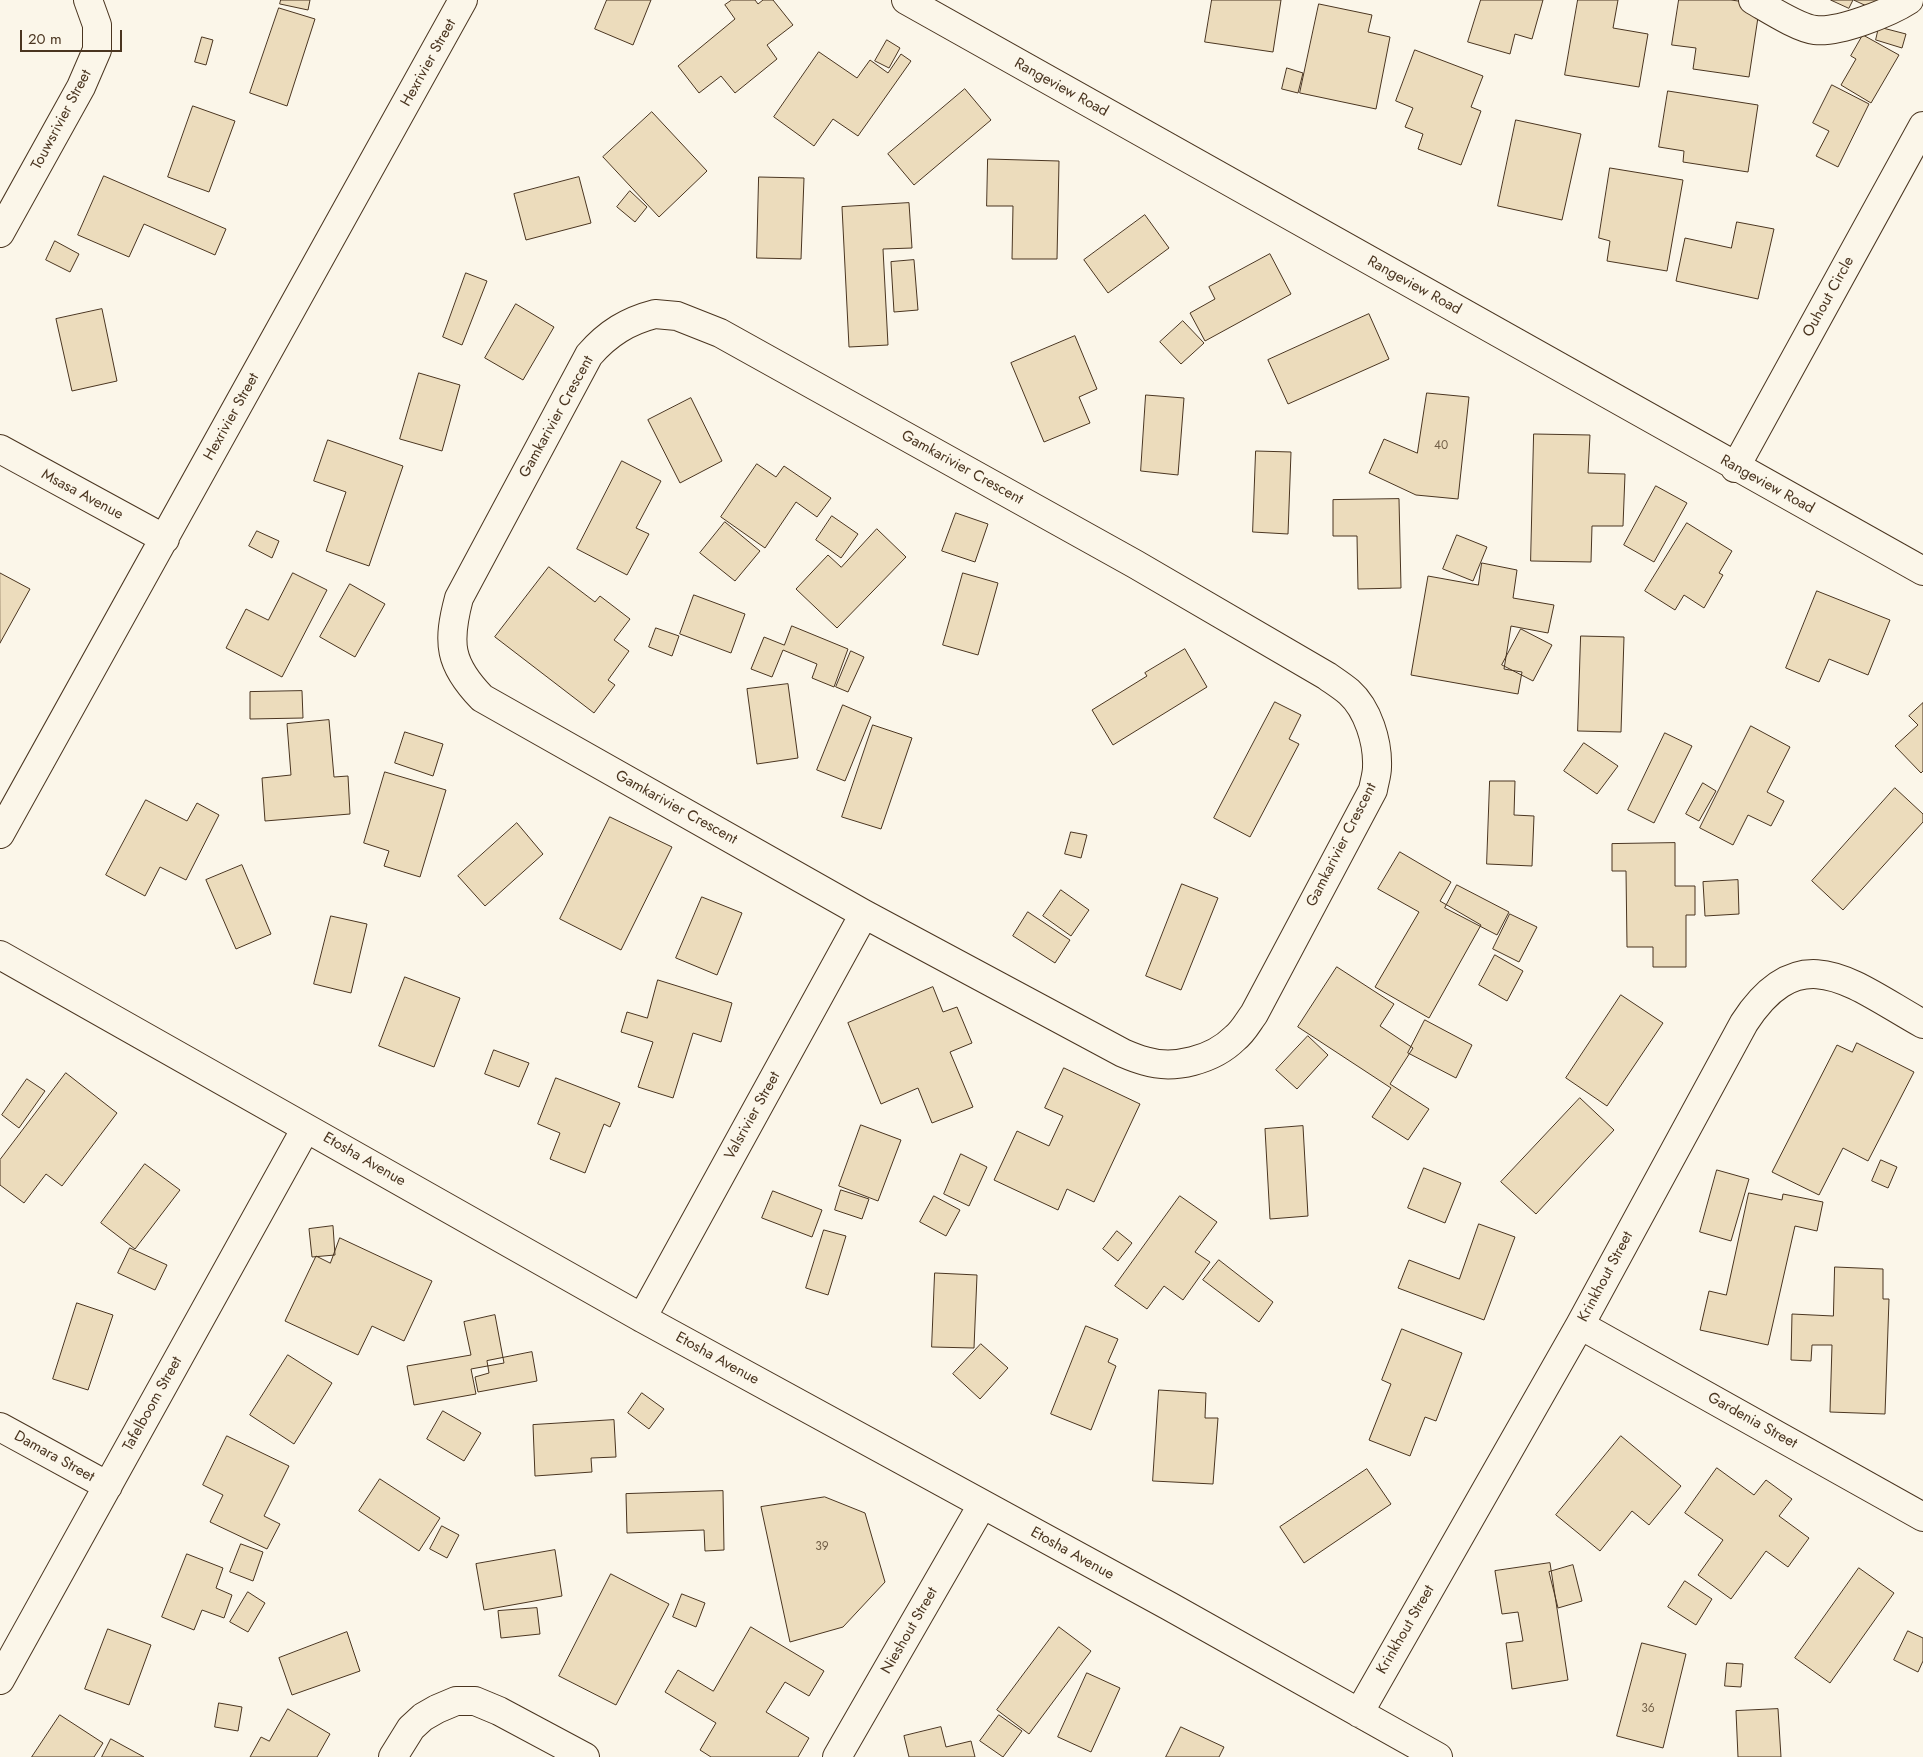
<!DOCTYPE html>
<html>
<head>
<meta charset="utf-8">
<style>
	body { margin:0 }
	#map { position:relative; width:1923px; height:1757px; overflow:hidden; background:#fbf6e9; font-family:Jost,sans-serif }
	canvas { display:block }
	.scale { position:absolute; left:20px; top:30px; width:102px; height:22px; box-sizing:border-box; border:2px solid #4a3520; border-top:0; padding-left:6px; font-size:15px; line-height:18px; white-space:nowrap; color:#4a3520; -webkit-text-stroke:4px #fbf6e9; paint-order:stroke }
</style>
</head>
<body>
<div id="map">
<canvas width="1923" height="1757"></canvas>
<div class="scale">20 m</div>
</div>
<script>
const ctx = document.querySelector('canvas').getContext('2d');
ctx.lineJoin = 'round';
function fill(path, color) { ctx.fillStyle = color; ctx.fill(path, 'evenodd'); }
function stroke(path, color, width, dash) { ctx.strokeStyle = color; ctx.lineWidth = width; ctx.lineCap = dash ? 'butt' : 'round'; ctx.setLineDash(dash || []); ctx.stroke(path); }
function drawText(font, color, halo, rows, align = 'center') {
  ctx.font = font + ' Jost,sans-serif'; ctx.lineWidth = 4; ctx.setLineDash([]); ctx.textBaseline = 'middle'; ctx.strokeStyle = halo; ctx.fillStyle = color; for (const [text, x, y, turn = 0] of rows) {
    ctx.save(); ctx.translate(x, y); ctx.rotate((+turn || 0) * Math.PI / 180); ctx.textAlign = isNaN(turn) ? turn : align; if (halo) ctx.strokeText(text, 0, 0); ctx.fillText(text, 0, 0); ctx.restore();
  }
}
const building = new Path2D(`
	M 281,0 L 310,0 L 308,10 L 280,4 Z
	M 607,0 L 651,0 L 633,45 L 595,29 Z
	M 732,0 L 755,0 L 758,4 L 763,0 L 773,0 L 793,25 L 767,45 L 777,59 L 735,93 L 721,76 L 699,93 L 678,66 L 735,19 L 725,5 Z
	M 1212,0 L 1281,0 L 1273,52 L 1205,42 Z
	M 1481,0 L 1543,0 L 1532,39 L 1515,34 L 1510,54 L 1468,42 Z
	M 1578,0 L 1618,0 L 1613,28 L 1648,34 L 1639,87 L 1565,75 Z
	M 1679,0 L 1731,0 L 1760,4 L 1749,77 L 1693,69 L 1696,48 L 1672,45 Z
	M 1831,0 L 1853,0 L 1849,8 Z
	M 1854,0 L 1878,0 L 1874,9 Z
	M 1319,4 L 1372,15 L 1368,32 L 1390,37 L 1376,109 L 1300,93 Z
	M 279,8 L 315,19 L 287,106 L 250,93 Z
	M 1879,27 L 1906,34 L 1902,48 L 1876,40 Z
	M 1863,35 L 1899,55 L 1871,103 L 1841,85 L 1856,59 L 1851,56 Z
	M 202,37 L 213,40 L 206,65 L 195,62 Z
	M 887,40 L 900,48 L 889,68 L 875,61 Z
	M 1415,50 L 1483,76 L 1471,107 L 1481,111 L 1461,165 L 1418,149 L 1423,134 L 1405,127 L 1413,108 L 1396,101 Z
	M 819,52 L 857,78 L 870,60 L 888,73 L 901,54 L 911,61 L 858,136 L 833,119 L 814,146 L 774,117 Z
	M 1287,68 L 1303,73 L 1298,93 L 1282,89 Z
	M 1832,85 L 1869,104 L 1838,167 L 1816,156 L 1829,131 L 1813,123 Z
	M 965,89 L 991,120 L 914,185 L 888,154 Z
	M 1668,91 L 1758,105 L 1748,172 L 1683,162 L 1684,151 L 1659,147 Z
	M 193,106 L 235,121 L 209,192 L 168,177 Z
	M 652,112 L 707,171 L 659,217 L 603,157 Z
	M 1516,120 L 1581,134 L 1562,220 L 1498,206 Z
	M 988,159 L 1059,161 L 1057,259 L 1012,259 L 1013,206 L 987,206 Z
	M 1610,168 L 1683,180 L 1667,271 L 1607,261 L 1610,241 L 1599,238 Z
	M 104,176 L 226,229 L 215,255 L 144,224 L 129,257 L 78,235 Z
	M 579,177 L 591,223 L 526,240 L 514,194 Z
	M 759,177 L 804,178 L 801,259 L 757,258 Z
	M 630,191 L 647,207 L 635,222 L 617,207 Z
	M 909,203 L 912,248 L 883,249 L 888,345 L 849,347 L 842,207 Z
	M 1145,215 L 1169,248 L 1108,293 L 1084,260 Z
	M 1737,222 L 1774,229 L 1758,299 L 1676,281 L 1685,238 L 1731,248 Z
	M 55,241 L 79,254 L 70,272 L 46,260 Z
	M 1270,254 L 1291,294 L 1205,341 L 1190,313 L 1215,299 L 1209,287 Z
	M 914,260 L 918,310 L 894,312 L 891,262 Z
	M 466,273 L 487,281 L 462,345 L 443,337 Z
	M 516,304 L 554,327 L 523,380 L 485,358 Z
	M 102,309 L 117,381 L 72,391 L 56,319 Z
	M 1369,314 L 1389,359 L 1288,404 L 1268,360 Z
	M 1183,321 L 1204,343 L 1181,364 L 1160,342 Z
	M 1075,336 L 1097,389 L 1079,397 L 1090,423 L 1044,442 L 1011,363 Z
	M 419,373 L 460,385 L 442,451 L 400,439 Z
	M 1427,393 L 1469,397 L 1458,499 L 1416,495 L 1369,473 L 1384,439 L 1417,453 Z
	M 1146,395 L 1184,398 L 1178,475 L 1141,471 Z
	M 691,398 L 722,461 L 680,483 L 648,420 Z
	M 1534,434 L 1590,435 L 1588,473 L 1625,474 L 1623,526 L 1592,526 L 1591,562 L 1531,561 Z
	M 328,440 L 403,466 L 369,566 L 326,551 L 346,492 L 314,481 Z
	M 1256,451 L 1291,452 L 1288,534 L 1253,532 Z
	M 622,461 L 661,481 L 636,528 L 649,534 L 627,575 L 577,549 Z
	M 757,464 L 776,477 L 784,466 L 831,498 L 817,517 L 796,502 L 765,548 L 721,517 Z
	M 1656,486 L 1687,503 L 1654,562 L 1624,545 Z
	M 1399,499 L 1401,588 L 1358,589 L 1357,536 L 1333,536 L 1333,500 Z
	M 956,513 L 988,524 L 975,562 L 942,551 Z
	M 832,516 L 858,534 L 841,558 L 816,540 Z
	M 725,522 L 760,551 L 735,581 L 700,553 Z
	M 1687,523 L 1732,551 L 1719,573 L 1723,575 L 1704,608 L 1684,595 L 1675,610 L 1645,591 Z
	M 877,529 L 906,557 L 837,628 L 796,589 L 828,555 L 841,567 Z
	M 257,531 L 279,541 L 272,558 L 249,546 Z
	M 1457,535 L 1487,547 L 1473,581 L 1443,569 Z
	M 1482,563 L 1517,570 L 1513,598 L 1554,605 L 1548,633 L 1511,626 L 1504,669 L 1522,672 L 1518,694 L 1411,675 L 1428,576 L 1478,585 Z
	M 549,567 L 595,602 L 600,596 L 630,619 L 614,640 L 629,651 L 608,680 L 615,685 L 594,713 L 495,637 Z
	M 0,573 L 30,589 L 0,643 Z
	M 293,573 L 327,590 L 282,677 L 226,648 L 246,609 L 268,620 Z
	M 963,573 L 998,583 L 978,655 L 943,645 Z
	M 350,584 L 385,604 L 355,657 L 320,637 Z
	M 1817,591 L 1890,620 L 1868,675 L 1829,659 L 1819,682 L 1786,668 Z
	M 694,595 L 745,614 L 731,653 L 680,634 Z
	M 792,626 L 848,649 L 834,687 L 812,678 L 817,664 L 783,650 L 772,677 L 751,669 L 764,637 L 784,645 Z
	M 656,628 L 679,636 L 672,656 L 649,647 Z
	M 1521,629 L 1552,645 L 1533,681 L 1502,665 Z
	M 1581,636 L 1624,637 L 1621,732 L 1578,731 Z
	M 1185,649 L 1207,687 L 1113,745 L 1092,710 L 1147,676 L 1145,673 Z
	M 851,651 L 864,657 L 848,692 L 836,687 Z
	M 788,684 L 798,758 L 757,764 L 747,689 Z
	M 302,691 L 303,718 L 250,719 L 250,692 Z
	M 1275,702 L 1301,715 L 1289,739 L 1299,744 L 1250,837 L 1214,818 Z
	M 1923,703 L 1923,771 L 1921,773 L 1895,746 L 1918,725 L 1909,716 Z
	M 843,705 L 871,717 L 845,781 L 817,770 Z
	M 329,720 L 334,777 L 348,776 L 350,814 L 265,821 L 262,778 L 291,775 L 287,724 Z
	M 873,725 L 912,738 L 881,829 L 842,817 Z
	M 1751,726 L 1790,747 L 1767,792 L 1784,801 L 1771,826 L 1748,815 L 1733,845 L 1700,828 Z
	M 405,732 L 443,744 L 433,776 L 395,763 Z
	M 1665,733 L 1692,746 L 1654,823 L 1628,810 Z
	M 1584,743 L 1618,766 L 1597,794 L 1564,771 Z
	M 385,772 L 446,790 L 420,877 L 384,866 L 389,851 L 364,843 Z
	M 1490,781 L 1515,781 L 1514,815 L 1534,816 L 1532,866 L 1487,864 Z
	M 1703,783 L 1716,791 L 1699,821 L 1686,814 Z
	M 1895,788 L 1923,814 L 1923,822 L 1843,910 L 1812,881 Z
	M 146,800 L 187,821 L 197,803 L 219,815 L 186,880 L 160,867 L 145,896 L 106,875 Z
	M 610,817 L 672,847 L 621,950 L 560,919 Z
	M 517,823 L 543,854 L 485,906 L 458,876 Z
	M 1071,832 L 1087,835 L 1081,858 L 1065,854 Z
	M 1675,843 L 1675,886 L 1695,886 L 1695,915 L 1686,915 L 1686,967 L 1653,967 L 1653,947 L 1627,947 L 1626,871 L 1612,871 L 1612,844 Z
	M 1400,852 L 1451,882 L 1440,901 L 1481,925 L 1429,1018 L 1375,987 L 1419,912 L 1378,889 Z
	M 242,865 L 271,934 L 236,949 L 206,880 Z
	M 1738,880 L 1739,914 L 1705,916 L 1703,882 Z
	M 1182,884 L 1218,898 L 1181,990 L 1146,976 Z
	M 1457,885 L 1509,912 L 1497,935 L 1445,908 Z
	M 1061,890 L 1089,910 L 1071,936 L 1043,916 Z
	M 702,897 L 742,913 L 717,975 L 676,958 Z
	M 1028,912 L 1070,940 L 1055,963 L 1013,936 Z
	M 1510,914 L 1537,927 L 1519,962 L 1493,949 Z
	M 331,916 L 367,924 L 351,993 L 314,984 Z
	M 1495,955 L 1523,971 L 1507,1001 L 1479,985 Z
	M 1337,967 L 1394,1004 L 1380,1026 L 1413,1048 L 1390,1084 L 1429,1109 L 1408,1140 L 1372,1117 L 1391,1088 L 1298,1027 Z
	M 405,977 L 460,998 L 434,1067 L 379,1046 Z
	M 658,980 L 732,1003 L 721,1042 L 693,1033 L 673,1098 L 638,1087 L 653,1042 L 621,1032 L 627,1012 L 647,1018 Z
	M 933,987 L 943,1012 L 957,1007 L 972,1043 L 950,1052 L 973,1107 L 932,1123 L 918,1088 L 881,1104 L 848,1023 Z
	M 1621,995 L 1663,1023 L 1607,1106 L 1566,1078 Z
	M 1425,1020 L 1472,1045 L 1456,1078 L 1408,1053 Z
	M 1308,1036 L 1328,1055 L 1297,1089 L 1276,1070 Z
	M 1857,1043 L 1914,1072 L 1868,1161 L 1843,1148 L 1819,1195 L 1772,1172 L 1837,1045 L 1852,1052 Z
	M 494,1050 L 529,1063 L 519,1087 L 485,1074 Z
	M 1064,1068 L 1140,1104 L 1094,1202 L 1067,1189 L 1058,1210 L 994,1180 L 1017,1131 L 1049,1146 L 1063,1116 L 1045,1108 Z
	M 66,1073 L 117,1113 L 62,1186 L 46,1174 L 24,1203 L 0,1185 L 0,1160 Z
	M 556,1078 L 620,1103 L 610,1127 L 604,1124 L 585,1173 L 550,1159 L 560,1133 L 538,1124 Z
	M 27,1079 L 45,1091 L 19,1128 L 2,1115 Z
	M 1580,1098 L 1614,1130 L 1536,1214 L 1501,1182 Z
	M 861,1125 L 901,1140 L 878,1201 L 839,1186 Z
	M 1303,1126 L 1308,1216 L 1270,1219 L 1265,1129 Z
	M 961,1154 L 987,1167 L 969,1206 L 944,1194 Z
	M 1881,1160 L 1897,1167 L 1888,1188 L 1872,1181 Z
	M 145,1164 L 180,1190 L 135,1249 L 101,1223 Z
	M 1424,1168 L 1461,1183 L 1445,1223 L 1408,1208 Z
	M 1717,1170 L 1749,1179 L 1731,1241 L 1700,1232 Z
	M 841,1190 L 869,1199 L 862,1219 L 835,1210 Z
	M 773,1191 L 822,1210 L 812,1237 L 762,1218 Z
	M 1749,1193 L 1782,1200 L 1783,1194 L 1823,1202 L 1817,1231 L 1795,1226 L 1768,1345 L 1700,1330 L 1709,1291 L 1726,1295 Z
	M 934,1196 L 960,1210 L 946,1236 L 920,1222 Z
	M 1180,1196 L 1217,1222 L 1195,1252 L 1210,1262 L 1183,1300 L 1164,1286 L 1147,1309 L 1115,1286 Z
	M 1479,1224 L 1515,1237 L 1484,1320 L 1398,1288 L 1409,1260 L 1459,1279 Z
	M 333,1226 L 335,1255 L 312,1257 L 309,1229 Z
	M 824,1230 L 846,1236 L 828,1295 L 806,1288 Z
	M 1117,1231 L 1132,1243 L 1118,1261 L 1103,1249 Z
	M 340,1238 L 432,1281 L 404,1341 L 372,1326 L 358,1355 L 285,1321 L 316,1256 L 330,1263 Z
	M 130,1248 L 167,1265 L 155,1290 L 118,1273 Z
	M 1219,1260 L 1273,1302 L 1259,1322 L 1203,1280 Z
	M 1835,1267 L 1883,1269 L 1883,1299 L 1889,1299 L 1885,1414 L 1830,1412 L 1832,1345 L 1812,1345 L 1811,1361 L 1791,1360 L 1792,1314 L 1833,1316 Z
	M 935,1273 L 977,1275 L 974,1348 L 932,1347 Z
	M 77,1303 L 113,1315 L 88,1390 L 53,1379 Z
	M 495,1315 L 504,1363 L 471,1369 L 476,1394 L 414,1405 L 407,1366 L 471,1355 L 464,1322 Z
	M 1086,1326 L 1118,1339 L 1108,1362 L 1116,1366 L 1091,1430 L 1051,1414 Z
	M 1402,1329 L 1462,1353 L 1436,1421 L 1425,1417 L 1410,1456 L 1369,1440 L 1391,1384 L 1382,1380 Z
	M 981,1344 L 1008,1368 L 980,1399 L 953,1374 Z
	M 532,1352 L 537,1381 L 478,1392 L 475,1377 L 489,1373 L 487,1361 Z
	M 288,1355 L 332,1383 L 294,1444 L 250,1415 Z
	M 1159,1390 L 1206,1393 L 1205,1418 L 1218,1418 L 1213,1484 L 1153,1481 Z
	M 642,1393 L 664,1409 L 649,1429 L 628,1413 Z
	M 443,1411 L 481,1433 L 464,1461 L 427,1439 Z
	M 614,1420 L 616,1457 L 591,1458 L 592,1472 L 535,1476 L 533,1425 Z
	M 227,1436 L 289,1466 L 264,1516 L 280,1524 L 267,1549 L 210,1522 L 223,1495 L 203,1485 Z
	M 1621,1436 L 1681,1486 L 1649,1525 L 1632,1511 L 1600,1551 L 1556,1515 Z
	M 1717,1468 L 1754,1495 L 1766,1480 L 1792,1499 L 1779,1516 L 1809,1538 L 1788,1567 L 1766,1551 L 1731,1599 L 1698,1575 L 1723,1540 L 1685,1513 Z
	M 1367,1469 L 1391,1504 L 1304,1563 L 1280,1527 Z
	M 380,1479 L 440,1518 L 419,1551 L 359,1511 Z
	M 723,1491 L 724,1550 L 705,1551 L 704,1530 L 627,1533 L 626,1494 Z
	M 825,1497 L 865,1513 L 885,1582 L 843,1627 L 790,1642 L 761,1507 Z
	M 442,1526 L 459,1535 L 447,1558 L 430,1549 Z
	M 241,1544 L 263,1552 L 253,1581 L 230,1572 Z
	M 555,1550 L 562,1596 L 484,1610 L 476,1564 Z
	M 187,1554 L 223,1568 L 216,1588 L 232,1595 L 224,1618 L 202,1610 L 194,1630 L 162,1617 Z
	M 1550,1563 L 1568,1680 L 1512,1689 L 1506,1643 L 1523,1641 L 1518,1612 L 1502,1614 L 1495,1571 Z
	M 1573,1565 L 1582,1601 L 1558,1608 L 1549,1572 Z
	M 1859,1568 L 1894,1593 L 1830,1683 L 1795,1658 Z
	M 611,1574 L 669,1604 L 616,1705 L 559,1676 Z
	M 1685,1581 L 1712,1599 L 1696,1625 L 1668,1607 Z
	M 248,1592 L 265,1603 L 248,1632 L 230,1622 Z
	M 682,1594 L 705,1603 L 696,1627 L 673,1617 Z
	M 537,1608 L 540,1634 L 501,1638 L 498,1611 Z
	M 751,1627 L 824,1671 L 809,1696 L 785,1682 L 766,1712 L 809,1738 L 798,1757 L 711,1757 L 700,1750 L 716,1723 L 665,1692 L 678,1670 L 713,1691 Z
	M 1059,1627 L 1091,1651 L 1029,1734 L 997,1710 Z
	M 108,1629 L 151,1645 L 129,1705 L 85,1689 Z
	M 1908,1631 L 1923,1638 L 1923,1661 L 1918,1672 L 1894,1660 Z
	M 347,1632 L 360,1671 L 292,1695 L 279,1658 Z
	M 1642,1643 L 1686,1654 L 1663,1748 L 1617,1736 Z
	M 1727,1663 L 1743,1664 L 1741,1687 L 1725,1686 Z
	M 1087,1673 L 1120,1688 L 1091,1752 L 1058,1737 Z
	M 219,1703 L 242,1707 L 238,1731 L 215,1727 Z
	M 288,1709 L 330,1734 L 317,1757 L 250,1757 L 261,1737 L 269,1741 Z
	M 1778,1709 L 1781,1757 L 1738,1757 L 1736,1711 Z
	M 60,1715 L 103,1743 L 94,1757 L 32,1757 Z
	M 999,1715 L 1022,1731 L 1003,1757 L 980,1741 Z
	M 941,1727 L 946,1747 L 971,1741 L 975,1757 L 909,1757 L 904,1736 Z
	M 1181,1727 L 1224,1747 L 1219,1757 L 1166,1757 Z
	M 111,1739 L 144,1757 L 102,1757 Z`);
fill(building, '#ecdcbc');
stroke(building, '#4a3520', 1);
const street = new Path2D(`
	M 906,0 L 1923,571
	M 1753,0 C 1769,9 1798,28 1815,30 C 1838,33 1889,13 1909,0
	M 0,233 L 81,87 L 97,50 L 97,25 L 88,0
	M 655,314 L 677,316 L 720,333 L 1135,564 L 1327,676 C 1334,681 1342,686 1349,692 C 1368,709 1378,742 1377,767 C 1377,775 1374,783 1373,790 L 1254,1014 C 1248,1022 1243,1032 1235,1038 C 1213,1060 1174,1070 1145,1061 C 1137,1059 1130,1056 1123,1053 L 864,914 L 482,698 C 449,664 447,643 459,598 L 589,355 C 608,333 628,321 655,314 Z
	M 0,449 L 165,539
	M 1735,468 L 1923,126
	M 0,834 L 463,0
	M 0,955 L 642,1318 L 1169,1606 L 1438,1757
	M 642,1318 L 864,914
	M 1580,1325 L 1923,1517
	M 0,1427 L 108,1486
	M 0,1680 L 306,1128
	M 1359,1713 L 1580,1325 L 1744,1023 C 1801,935 1853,985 1923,1024
	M 393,1757 L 411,1728 L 423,1717 L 437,1709 L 456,1701 L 475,1701 L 499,1711 L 585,1757
	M 837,1757 L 982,1505`);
stroke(street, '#4a3520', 30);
stroke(street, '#fbf6e9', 28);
drawText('12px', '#725f47', null, [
	["40",1441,446],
	["39",822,1547],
	["36",1648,1709]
]);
drawText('15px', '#4a3520', '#fbf6e9', [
	["Hexrivier Street",429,63,-61],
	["Rangeview Road",1061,88,29],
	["Touwsrivier Street",62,120,-62],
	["Rangeview Road",1414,286,29],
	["Ouhout Circle",1829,297,-61],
	["Hexrivier Street",232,417,-61],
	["Gamkarivier Crescent",557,417,-61],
	["Gamkarivier Crescent",962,468,29],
	["Rangeview Road",1767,485,29],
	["Msasa Avenue",82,495,28],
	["Gamkarivier Crescent",676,808,29],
	["Gamkarivier Crescent",1342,845,-63],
	["Valsrivier Street",753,1116,-61],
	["Etosha Avenue",364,1160,30],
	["Krinkhout Street",1606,1277,-62],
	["Etosha Avenue",717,1359,29],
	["Tafelboom Street",153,1404,-61],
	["Gardenia Street",1752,1421,29],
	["Damara Street",54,1457,29],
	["Etosha Avenue",1072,1554,29],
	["Krinkhout Street",1406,1630,-60],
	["Nieshout Street",910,1631,-60]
]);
</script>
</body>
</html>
